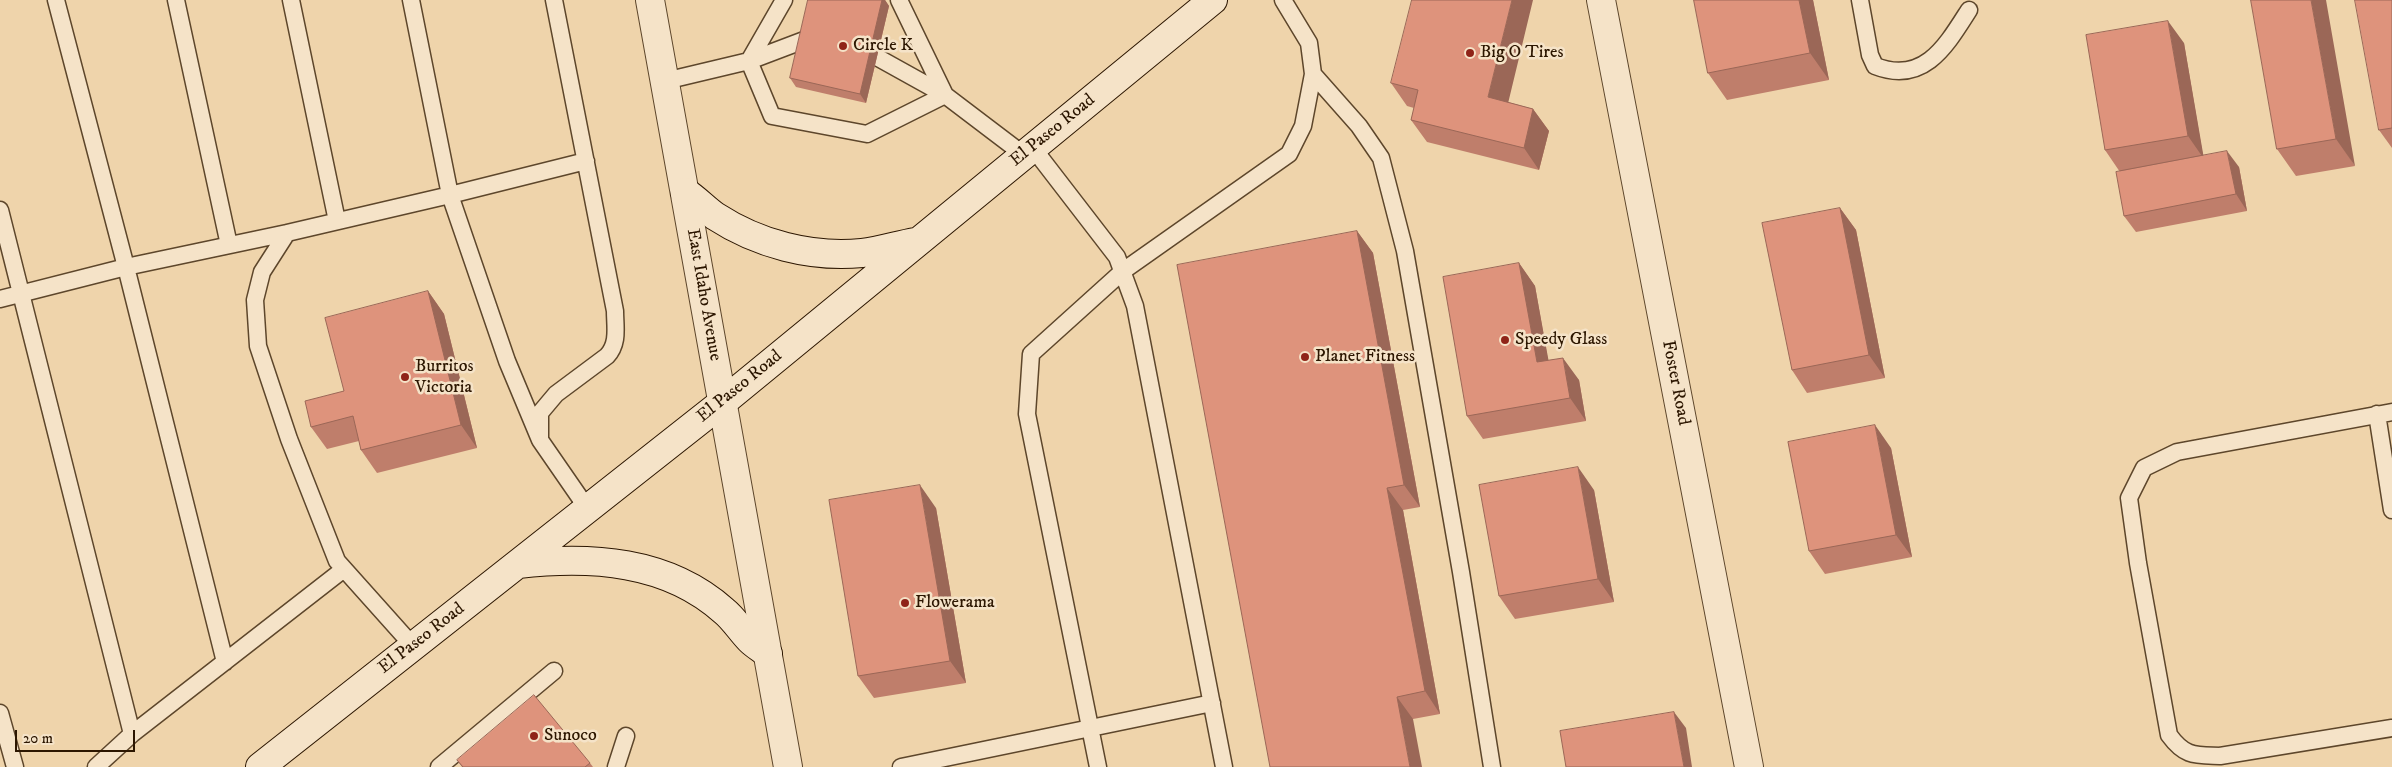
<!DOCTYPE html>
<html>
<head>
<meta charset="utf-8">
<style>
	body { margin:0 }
	#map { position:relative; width:2392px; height:767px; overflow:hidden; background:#efd4ab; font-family:"IM FELL DW Pica",serif }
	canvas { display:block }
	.scale { position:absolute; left:15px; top:730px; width:120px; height:22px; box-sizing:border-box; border:2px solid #2c1600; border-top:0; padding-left:6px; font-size:15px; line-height:18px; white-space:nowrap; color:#2c1600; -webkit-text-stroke:4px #f5e3c8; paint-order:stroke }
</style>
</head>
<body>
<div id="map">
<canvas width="2392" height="767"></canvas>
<div class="scale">20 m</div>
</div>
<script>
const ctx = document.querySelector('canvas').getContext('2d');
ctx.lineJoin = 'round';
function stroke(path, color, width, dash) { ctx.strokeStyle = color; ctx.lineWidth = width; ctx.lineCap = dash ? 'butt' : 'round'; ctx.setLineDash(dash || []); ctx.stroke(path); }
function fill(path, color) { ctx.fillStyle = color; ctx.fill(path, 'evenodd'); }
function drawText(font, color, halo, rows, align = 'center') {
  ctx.font = font + ' "IM FELL DW Pica",serif'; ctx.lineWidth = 5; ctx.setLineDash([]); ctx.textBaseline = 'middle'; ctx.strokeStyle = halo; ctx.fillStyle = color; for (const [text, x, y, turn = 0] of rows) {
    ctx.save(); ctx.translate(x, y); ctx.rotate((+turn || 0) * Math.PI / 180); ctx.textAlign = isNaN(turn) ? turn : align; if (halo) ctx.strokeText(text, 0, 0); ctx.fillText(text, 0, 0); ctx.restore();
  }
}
const service = new Path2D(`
	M 56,0 L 126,267 L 225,662
	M 176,0 L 229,245
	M 291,0 L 337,221
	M 411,0 L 450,195 L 586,161
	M 554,0 L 615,311 C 615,327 619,343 607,356 L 556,394 L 540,413 L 540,440 L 587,508
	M 899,0 L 945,95
	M 1860,0 L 1870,55 L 1875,66 C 1924,85 1946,46 1969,10
	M 873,55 L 945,95
	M 749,61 L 784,0
	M 749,61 L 807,39
	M 1313,74 L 1359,126 L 1381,158 L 1405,251 L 1461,572 L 1492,767
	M 665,81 L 749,61 L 772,116 L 867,134 L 945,95 L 1024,155
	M 1033,148 L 1117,257 L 1135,306 L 1224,767
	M 0,210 L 132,734 L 344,569
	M 0,299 L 126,267 L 287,233
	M 2392,412 L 2177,452 L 2144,468 L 2129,498 L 2138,563 L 2169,735 C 2185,757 2195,755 2220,756 L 2392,728
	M 2377,414 L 2392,510
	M 413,646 L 337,561 L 289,439 L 258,346 L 255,300 L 262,272 L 287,233 L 450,195 L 507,361 L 540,440
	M 0,713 L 15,767
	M 96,767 L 132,734
	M 439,767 L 554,671
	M 616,767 L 626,736
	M 901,767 L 1212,703
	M 1098,767 L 1027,414 L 1031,354 L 1123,271 L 1289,154 L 1303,126 L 1313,74 L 1309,43 L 1283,0`);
const minor = new Path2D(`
	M 1601,0 L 1749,767`);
const tertiary = new Path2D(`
	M 650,0 L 788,767`);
const secondary = new Path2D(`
	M 685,192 C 696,199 705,209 715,216 C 758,244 811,258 862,253 C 880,251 898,245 915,242
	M 518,564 C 591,556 667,560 724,611 C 734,619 741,631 750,640 C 755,645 762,649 768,654
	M 260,767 L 723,402 L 1213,0`);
stroke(service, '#5d462b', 19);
stroke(minor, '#5d462b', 30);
stroke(tertiary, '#5d462b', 30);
stroke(secondary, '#2c1600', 30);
stroke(service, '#f5e3c8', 16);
stroke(minor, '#f5e3c8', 28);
stroke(tertiary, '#f5e3c8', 28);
stroke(secondary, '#f5e3c8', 28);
fill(new Path2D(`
	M 808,0 L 885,0 L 889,6 L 866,103 L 796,87 L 790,78 Z
	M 1694,0 L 1813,0 L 1829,80 L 1727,100 L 1708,73 Z
	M 2251,0 L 2355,166 L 2296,176 L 2277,149 Z
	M 2392,0 L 2392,148 L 2379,130 Z
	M 2184,43 L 2203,156 L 2239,167 L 2247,211 L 2136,232 L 2124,216 L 2120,172 L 2105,150 Z
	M 1391,83 L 1508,102 L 1533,109 L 1549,131 L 1539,170 L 1427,142 L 1411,120 L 1414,108 L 1407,106 Z
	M 1840,208 L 1856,230 L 1885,378 L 1807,393 L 1792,370 Z
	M 1357,231 L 1373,253 L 1420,507 L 1403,510 L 1440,714 L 1413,719 L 1270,767 Z
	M 1519,263 L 1535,286 L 1548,360 L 1579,380 L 1586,421 L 1483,439 L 1467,416 Z
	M 428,291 L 444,314 L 477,448 L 377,473 L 361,450 L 359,441 L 327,449 L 311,427 L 344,391 Z
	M 1891,448 L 1912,557 L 1825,574 L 1809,551 Z
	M 1594,490 L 1614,602 L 1515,619 L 1499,596 Z
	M 936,508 L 966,683 L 874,698 L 858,676 Z
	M 457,760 L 590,763 L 593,767 L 462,767 Z`), '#bf7e6b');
fill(new Path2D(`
	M 882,0 L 885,0 L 889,6 L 866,103 L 860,94 Z
	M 1512,0 L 1533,0 L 1504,120 L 1488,97 Z
	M 1799,0 L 1813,0 L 1829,80 L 1810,53 Z
	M 2311,0 L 2326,0 L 2355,166 L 2336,139 Z
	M 2168,21 L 2184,43 L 2204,159 L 2188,136 Z
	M 1533,109 L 1549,131 L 1539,170 L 1524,148 Z
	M 2227,151 L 2239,167 L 2247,211 L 2236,194 Z
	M 1840,208 L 1856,230 L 1885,378 L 1869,355 Z
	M 1357,231 L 1373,253 L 1420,507 L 1404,485 Z
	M 1519,263 L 1535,286 L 1553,385 L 1537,362 Z
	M 428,291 L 444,314 L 477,448 L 461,425 Z
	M 1563,358 L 1579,380 L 1586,421 L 1570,398 Z
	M 1875,425 L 1891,448 L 1912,557 L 1896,535 Z
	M 1578,467 L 1594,490 L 1614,602 L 1598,579 Z
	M 920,485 L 936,508 L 966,683 L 950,661 Z
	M 1387,488 L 1403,510 L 1440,714 L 1425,691 Z
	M 1397,697 L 1413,719 L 1422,767 L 1410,767 Z
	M 1674,712 L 1686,728 L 1692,767 L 1684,767 Z`), '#9b6757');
const building = new Path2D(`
	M 808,0 L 882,0 L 860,94 L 790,78 Z
	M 1412,0 L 1512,0 L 1488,97 L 1533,109 L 1524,148 L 1411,120 L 1418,90 L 1391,83 Z
	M 1694,0 L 1799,0 L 1810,53 L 1708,73 Z
	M 2251,0 L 2311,0 L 2336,139 L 2277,149 Z
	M 2355,0 L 2392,0 L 2392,128 L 2379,130 Z
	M 2168,21 L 2188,136 L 2105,150 L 2086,35 Z
	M 2227,151 L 2236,194 L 2124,216 L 2116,172 Z
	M 1840,208 L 1869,355 L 1792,370 L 1762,223 Z
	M 1357,231 L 1404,485 L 1387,488 L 1425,691 L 1397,697 L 1410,767 L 1270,767 L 1177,265 Z
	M 1519,263 L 1537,362 L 1563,358 L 1570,398 L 1467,416 L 1443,277 Z
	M 428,291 L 461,425 L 361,450 L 353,416 L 311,427 L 305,401 L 344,391 L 325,318 Z
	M 1875,425 L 1896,535 L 1809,551 L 1788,442 Z
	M 1578,467 L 1598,579 L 1499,596 L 1479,485 Z
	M 920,485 L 950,661 L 858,676 L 829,500 Z
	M 534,695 L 590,763 L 585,767 L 463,767 L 457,760 Z
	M 1674,712 L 1684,767 L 1566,767 L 1560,731 Z`);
fill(building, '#de937c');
stroke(building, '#9b6757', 1);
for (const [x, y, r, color] of [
	[843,46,5,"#8f2418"],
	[1470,53,5,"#8f2418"],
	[1505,340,5,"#8f2418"],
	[1305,357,5,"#8f2418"],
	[405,377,5,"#8f2418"],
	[905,603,5,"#8f2418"],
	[534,736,5,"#8f2418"]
]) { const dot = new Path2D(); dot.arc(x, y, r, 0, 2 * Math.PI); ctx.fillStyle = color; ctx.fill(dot); stroke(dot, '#f5e3c8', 2); }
drawText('18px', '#2c1600', '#f5e3c8', [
	["Circle K",853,46],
	["Big O Tires",1480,53],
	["Speedy Glass",1515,340],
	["Planet Fitness",1315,357],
	["Burritos",415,367],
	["Victoria",415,388],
	["Flowerama",915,603],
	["Sunoco",544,736]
], 'left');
drawText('18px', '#2c1600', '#f5e3c8', [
	["El Paseo Road",1053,131,-39],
	["East Idaho Avenue",703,295,80],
	["Foster Road",1675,383,79],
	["El Paseo Road",740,387,-39],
	["El Paseo Road",422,639,-38]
]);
</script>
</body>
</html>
